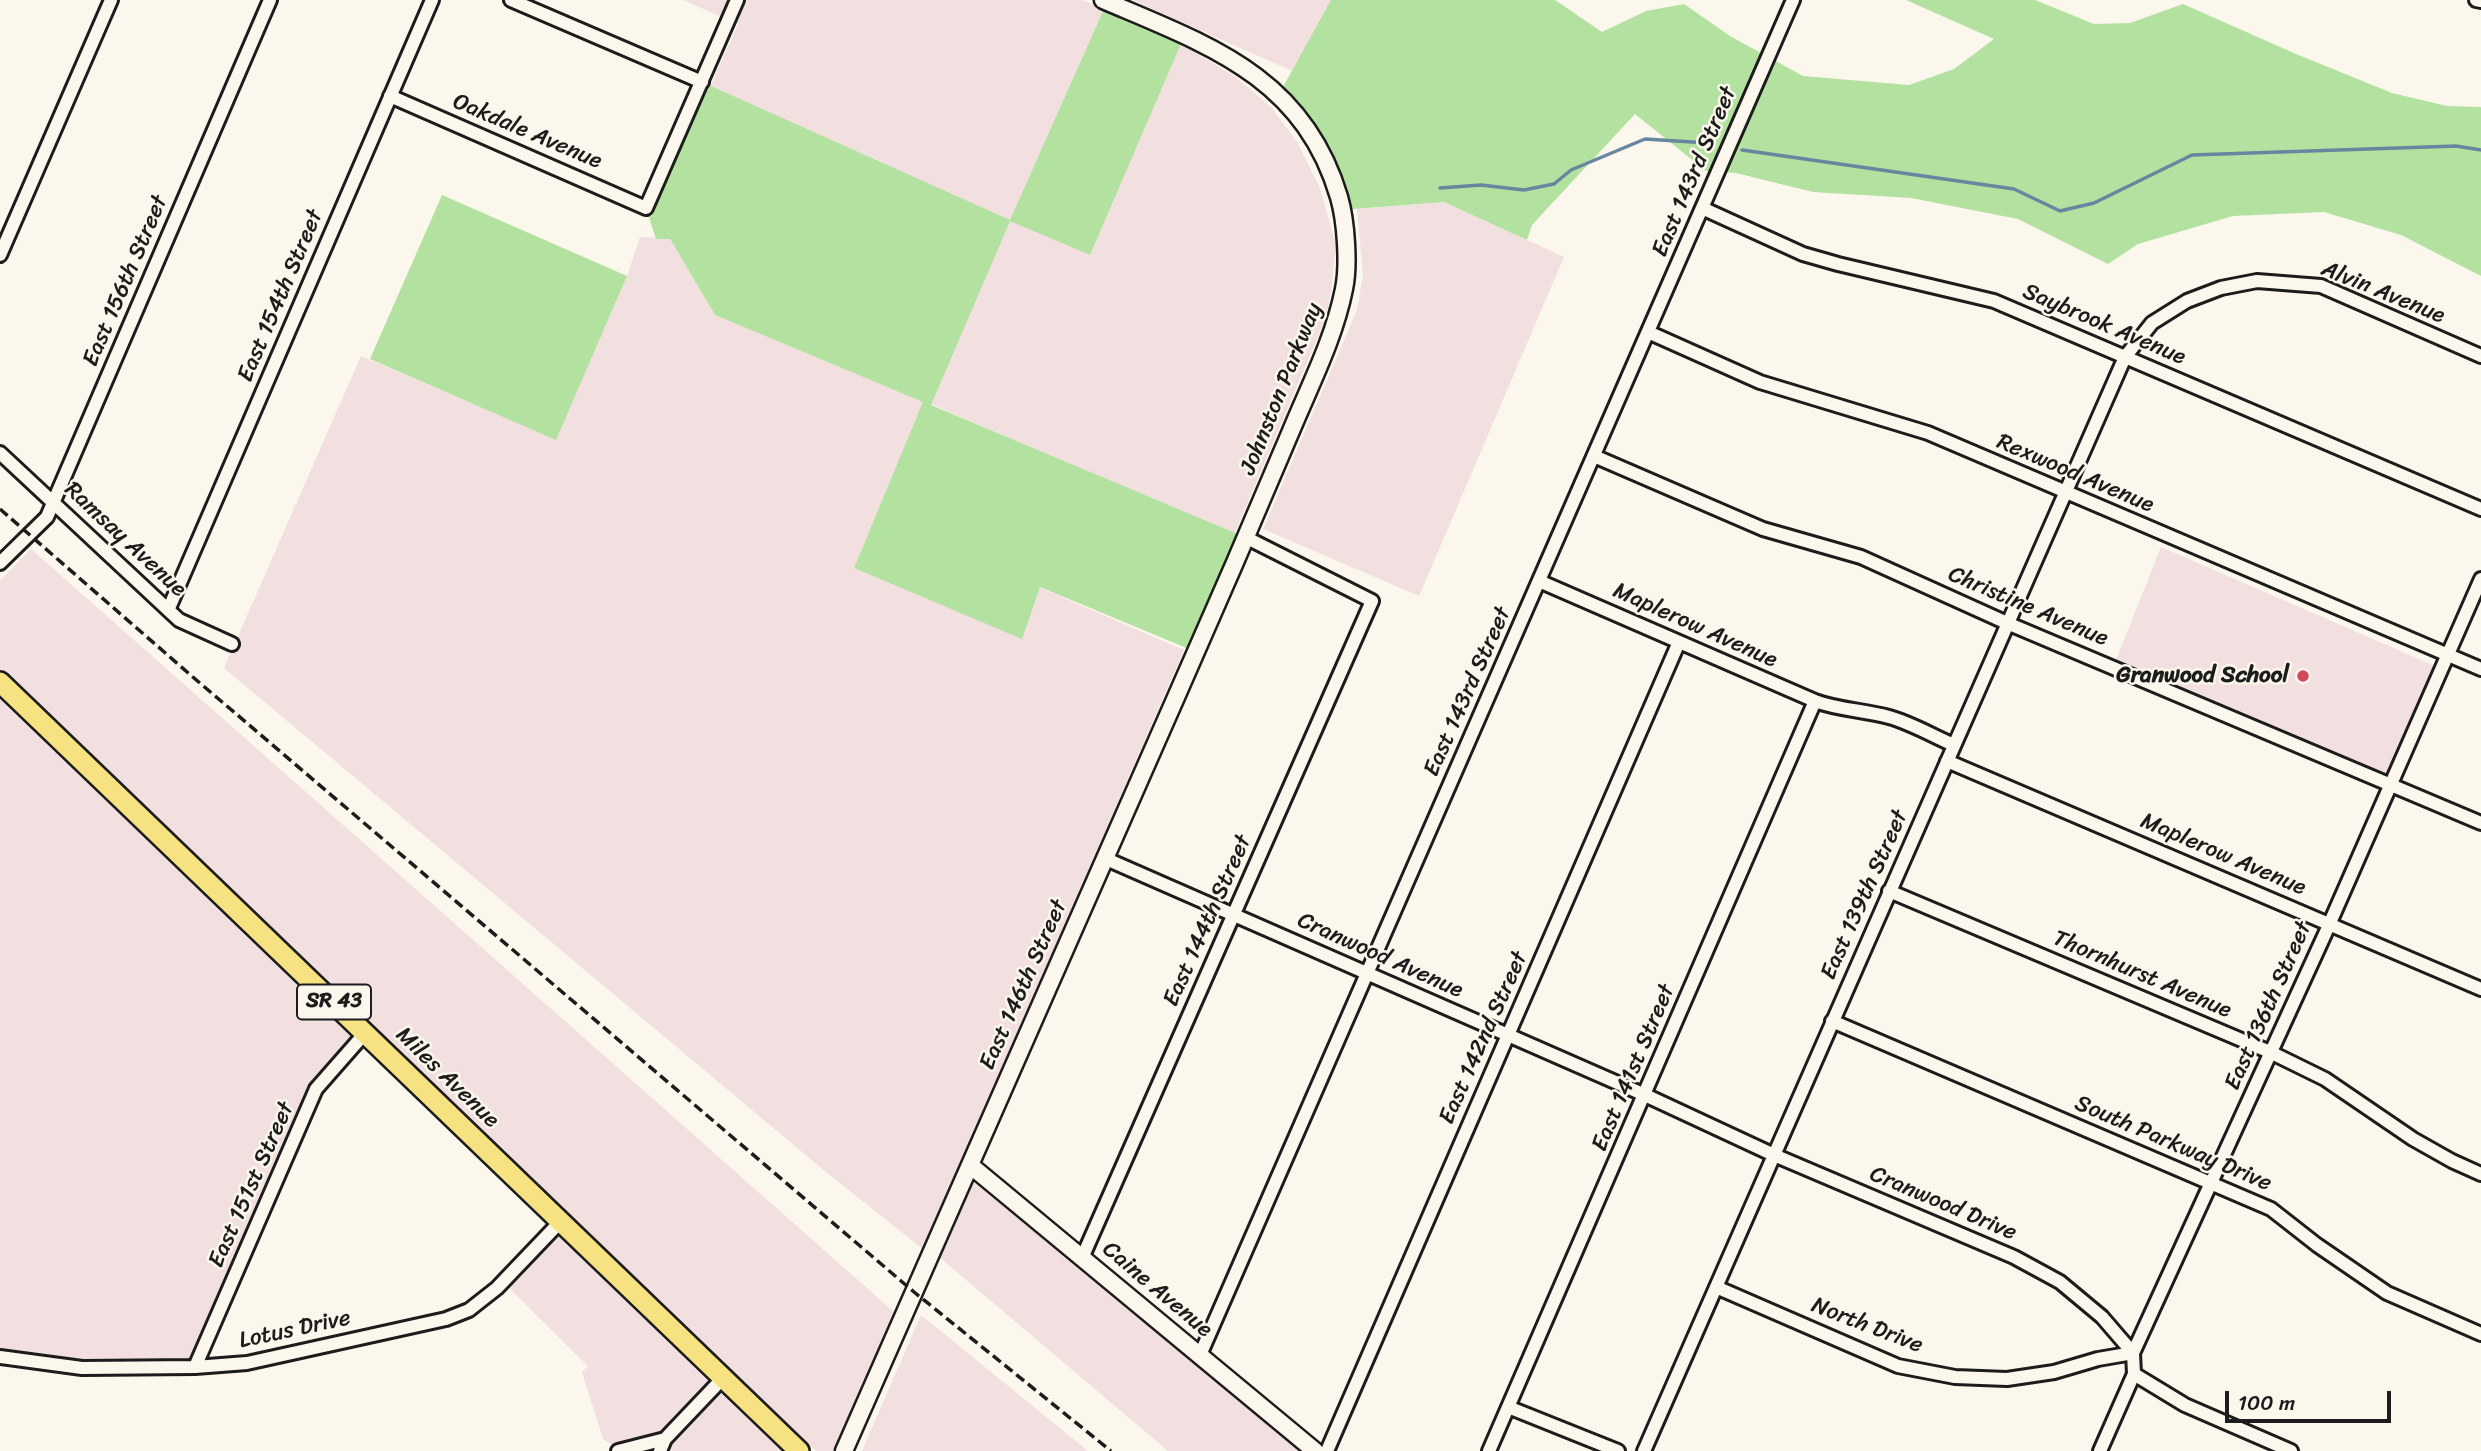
<!DOCTYPE html>
<html>
<head>
<meta charset="utf-8">
<style>
	body { margin:0 }
	#map { position:relative; width:2481px; height:1451px; overflow:hidden; background:#fbf7ec; font-family:Sriracha,sans-serif }
	canvas { display:block }
	.scale { position:absolute; left:2225px; top:1391px; width:166px; height:32px; box-sizing:border-box; border:4px solid #1c1c1c; border-top:0; padding-left:9px; font-size:21px; line-height:24px; white-space:nowrap; color:#1c1c1c; -webkit-text-stroke:5px #fbf7ec; paint-order:stroke }
</style>
</head>
<body>
<div id="map">
<canvas width="2481" height="1451"></canvas>
<div class="scale">100 m</div>
</div>
<script>
const ctx = document.querySelector('canvas').getContext('2d');
ctx.lineJoin = 'round';
function fill(path, color) { ctx.fillStyle = color; ctx.fill(path, 'evenodd'); }
function stroke(path, color, width, dash) { ctx.strokeStyle = color; ctx.lineWidth = width; ctx.lineCap = dash ? 'butt' : 'round'; ctx.setLineDash(dash || []); ctx.stroke(path); }
function drawText(font, color, halo, rows, align = 'center') {
  ctx.font = font + ' Sriracha,sans-serif'; ctx.lineWidth = 5; ctx.setLineDash([]); ctx.textBaseline = 'middle'; ctx.strokeStyle = halo; ctx.fillStyle = color; for (const [text, x, y, turn = 0] of rows) {
    ctx.save(); ctx.translate(x, y); ctx.rotate((+turn || 0) * Math.PI / 180); ctx.textAlign = isNaN(turn) ? turn : align; if (halo) ctx.strokeText(text, 0, 0); ctx.fillText(text, 0, 0); ctx.restore();
  }
}
fill(new Path2D(`
	M 683,0 L 1082,0 L 1104,9 L 1011,220 L 1090,254 L 1181,44 L 1236,77 L 1271,107 L 1297,142 L 1320,188 L 1336,245 L 1331,292 L 1325,320 L 1234,535 L 931,404 L 710,87 L 738,24 Z
	M 1132,0 L 1332,0 L 1292,71 Z
	M 1444,202 L 1564,257 L 1419,596 L 1263,529 L 1357,310 L 1363,275 L 1357,209 Z
	M 640,237 L 669,238 L 715,315 L 924,402 L 854,568 L 1022,638 L 1039,587 L 1184,650 L 923,1249 L 826,1172 L 224,668 L 361,356 L 556,439 L 627,276 Z
	M 2161,547 L 2435,666 L 2386,775 L 2116,660 Z
	M 31,549 L 894,1312 L 833,1451 L 816,1451 L 0,673 L 0,581 Z
	M 0,682 L 366,1032 L 316,1089 L 195,1367 L 82,1368 L 0,1357 Z
	M 970,1165 L 1315,1451 L 1168,1451 L 932,1251 Z
	M 560,1222 L 799,1451 L 622,1451 L 603,1439 L 582,1372 L 588,1366 L 503,1282 Z
	M 921,1315 L 1088,1451 L 862,1451 Z`), '#f2dfdf');
fill(new Path2D(`
	M 1331,0 L 1555,0 L 1602,32 L 1646,11 L 1684,4 L 1730,36 L 1803,76 L 1909,85 L 1954,69 L 1994,39 L 1906,0 L 2035,0 L 2094,24 L 2130,23 L 2183,4 L 2296,54 L 2392,93 L 2447,106 L 2481,107 L 2481,276 L 2401,235 L 2324,212 L 2233,216 L 2138,244 L 2108,264 L 2018,219 L 1911,198 L 1813,192 L 1736,173 L 1706,171 L 1635,114 L 1532,225 L 1527,240 L 1444,202 L 1341,210 L 1325,160 L 1278,96 Z
	M 1104,9 L 1181,44 L 1090,255 L 1010,221 L 931,405 L 1247,538 L 1196,652 L 1040,587 L 1022,639 L 854,568 L 923,402 L 715,315 L 670,239 L 656,239 L 646,208 L 702,82 L 1010,220 Z
	M 442,195 L 627,276 L 556,440 L 370,359 Z`), '#b3e1a0');
stroke(new Path2D(`
	M 1742,150 L 2014,189 L 2060,211 L 2094,203 L 2192,155 L 2456,146 L 2481,150
	M 1440,188 L 1481,185 L 1524,190 L 1554,184 L 1571,170 L 1645,139 L 1708,143`), '#68869f', 3.5);
const minor = new Path2D(`
	M 511,0 L 702,82
	M 2476,0 L 2481,1
	M 390,96 L 646,208 L 737,0
	M 1702,208 L 1803,254 L 1838,264 L 1994,301 L 2481,509
	M 0,255 L 111,0
	M 1648,332 L 1760,382 L 1928,433 L 2481,669
	M 0,453 L 179,620 L 232,644
	M 1594,456 L 1763,529 L 1861,557 L 2007,623 L 2481,823
	M 0,563 L 47,517 L 270,0
	M 1539,581 L 1815,701 C 1839,710 1864,710 1889,717 C 1911,723 1933,736 1954,745
	M 169,608 L 432,0
	M 1947,761 L 2481,989
	M 1104,858 L 1645,1095 L 1774,1155 L 2014,1257 L 2060,1282 L 2102,1317 L 2133,1353
	M 1889,891 L 2270,1052 L 2325,1079 L 2413,1139 L 2452,1161 L 2481,1174
	M 1832,1021 L 2271,1209 L 2317,1245 L 2387,1293 L 2481,1334
	M 1082,1258 L 1372,601 L 1247,538
	M 1716,1287 L 1898,1366 L 1955,1377 L 2007,1379 L 2054,1372 L 2098,1359 L 2133,1353
	M 1200,1355 L 1793,0
	M 0,1357 L 82,1368 L 195,1367 L 247,1363 L 446,1319 L 469,1310 L 497,1288 L 560,1222
	M 195,1367 L 316,1089 L 366,1032
	M 2134,1374 L 2185,1405 L 2291,1451
	M 1508,1407 L 1618,1451
	M 618,1451 L 665,1439
	M 660,1451 L 665,1439 L 723,1378
	M 1327,1451 L 1679,642
	M 1489,1451 L 1815,701
	M 1644,1451 L 2125,357 L 2152,323 L 2187,301 L 2221,288 L 2257,281 L 2321,286 L 2481,356
	M 2100,1451 L 2134,1374 L 2133,1353 L 2325,934 L 2481,579`);
const tertiary = new Path2D(`
	M 970,1165 L 1315,1451
	M 844,1451 C 956,1199 1065,946 1177,695 C 1216,607 1254,519 1291,431 C 1310,385 1334,339 1344,289 C 1349,265 1346,221 1339,197 C 1303,76 1208,45 1103,0`);
const primary = new Path2D(`
	M 0,682 L 799,1451`);
stroke(minor, '#1c1c1c', 18);
stroke(tertiary, '#1c1c1c', 21);
stroke(primary, '#1c1c1c', 24);
stroke(minor, '#fbf7ec', 12);
stroke(tertiary, '#fbf7ec', 16);
stroke(primary, '#f7e281', 19);
stroke(new Path2D(`
	M 0,509 L 194,678 L 914,1292 L 1111,1451`), '#1c1c1c', 3.5, [10, 5]);
for (const [x, y, r, color] of [
	[2303,676,7,"#d1495b"]
]) { const dot = new Path2D(); dot.arc(x, y, r, 0, 2 * Math.PI); ctx.fillStyle = color; ctx.fill(dot); stroke(dot, '#fbf7ec', 2.5); }
for (const [x, y, w] of [
	[334,1002,74]
]) { const box = new Path2D(); box.roundRect(x - w / 2, y - 17.5, w, 35, 5); ctx.fillStyle = '#fbf7ec'; ctx.fill(box); stroke(box, '#1c1c1c', 2); }
drawText('bold 21px', '#1c1c1c', null, [
	["SR 43",334,1002]
]);
drawText('23px', '#1c1c1c', '#fbf7ec', [
	["Oakdale Avenue",527,132,23],
	["East 143rd Street",1695,172,-67],
	["East 156th Street",126,281,-67],
	["Alvin Avenue",2383,293,22],
	["East 154th Street",281,296,-67],
	["Saybrook Avenue",2104,325,23],
	["Johnston Parkway",1282,389,-68],
	["Rexwood Avenue",2075,474,23],
	["Ramsay Avenue",125,540,43],
	["Christine Avenue",2028,607,23],
	["Maplerow Avenue",1695,626,24],
	["East 143rd Street",1468,692,-66],
	["Maplerow Avenue",2223,855,23],
	["East 139th Street",1865,895,-66],
	["East 144th Street",1208,921,-66],
	["Cranwood Avenue",1380,956,24],
	["Thornhurst Avenue",2142,975,23],
	["East 146th Street",1024,985,-66],
	["East 136th Street",2269,1006,-66],
	["East 142nd Street",1484,1038,-66],
	["East 141st Street",1634,1068,-67],
	["Miles Avenue",447,1078,44],
	["South Parkway Drive",2173,1144,23],
	["East 151st Street",252,1185,-66],
	["Cranwood Drive",1943,1204,23],
	["Caine Avenue",1157,1290,40],
	["North Drive",1867,1326,21],
	["Lotus Drive",295,1330,-12]
]);
drawText('bold 23px', '#1c1c1c', '#fbf7ec', [
	["Granwood School",2289,676]
], 'right');
</script>
</body>
</html>
